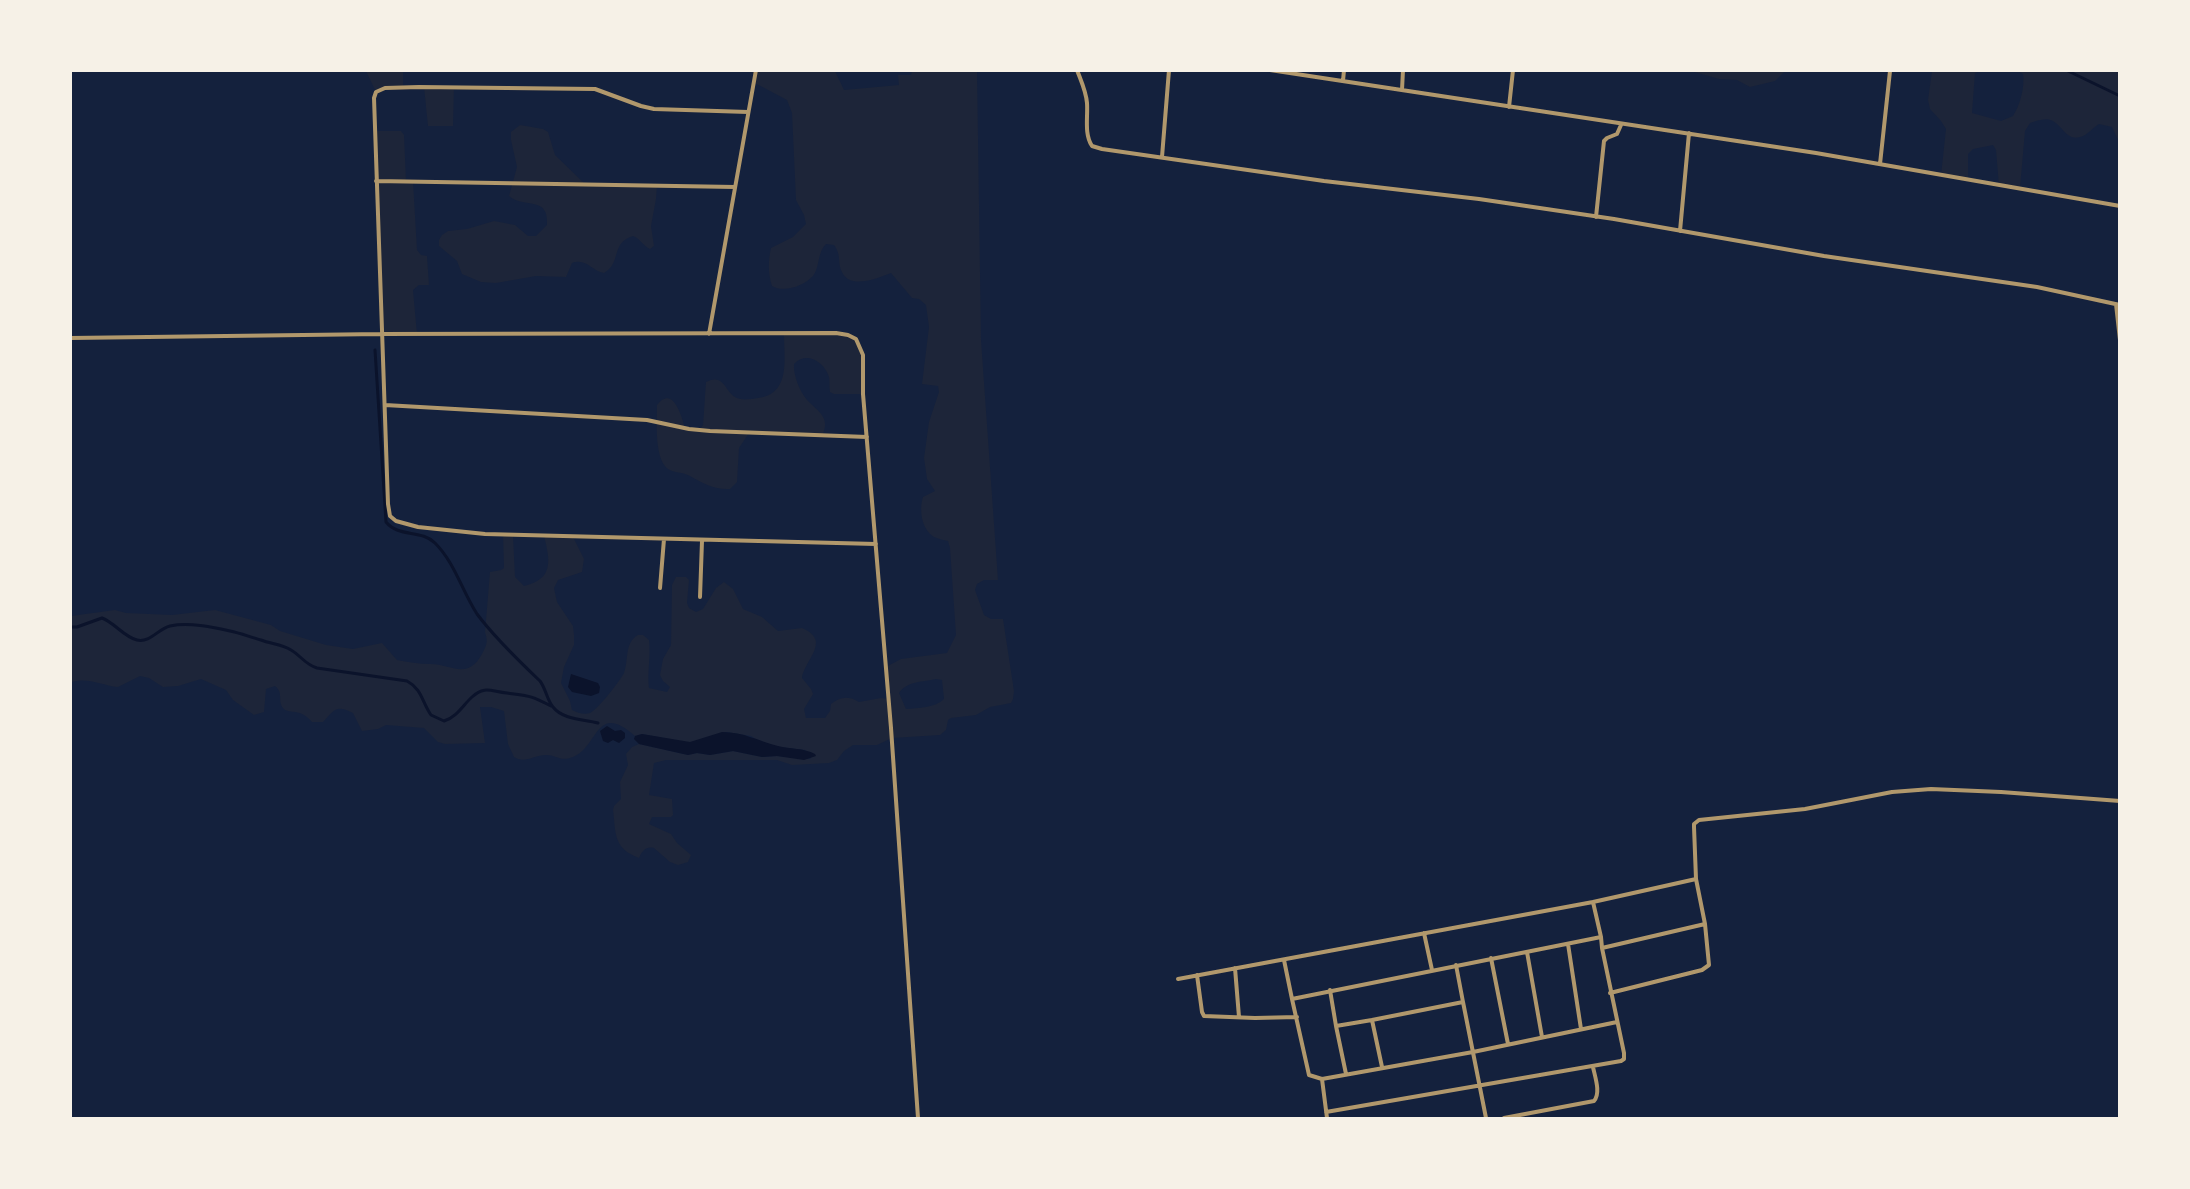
<!DOCTYPE html>
<html>
<head>
<meta charset="utf-8">
<style>
	body { margin:0 }
	#map { position:relative; width:2190px; height:1189px; overflow:hidden; background:#14213d; font-family:Overpass,sans-serif }
	canvas { display:block }
	.frame { position:absolute; inset:0; border:72px solid #f6f1e7; pointer-events:none }
</style>
</head>
<body>
<div id="map">
<canvas width="2190" height="1189"></canvas>
<div class="frame"></div>
</div>
<script>
const ctx = document.querySelector('canvas').getContext('2d');
ctx.lineJoin = 'round';
function fill(path, color) { ctx.fillStyle = color; ctx.fill(path, 'evenodd'); }
function stroke(path, color, width, dash) { ctx.strokeStyle = color; ctx.lineWidth = width; ctx.lineCap = dash ? 'butt' : 'round'; ctx.setLineDash(dash || []); ctx.stroke(path); }
fill(new Path2D(`
	M 366,71 L 403,71 L 403,88 L 385,88 L 376,92 Z
	M 751,71 L 835,71 L 844,90 L 899,85 L 898,75 L 911,75 L 912,71 L 977,71 L 981,340 L 998,580 L 984,580 L 977,584 L 975,590 L 984,615 L 991,619 L 1003,619 L 1014,691 L 1013,699 L 1011,703 L 990,707 L 976,715 L 951,718 L 948,720 L 946,730 L 940,735 L 892,738 L 877,745 L 853,745 L 844,751 L 837,760 L 829,763 L 792,765 L 777,760 L 666,760 L 654,763 L 649,795 L 672,799 L 673,815 L 671,817 L 652,817 L 649,824 L 671,834 L 677,843 L 691,855 L 688,862 L 678,865 L 670,862 L 654,848 C 646,846 642,851 639,858 C 613,848 616,834 613,810 L 614,806 L 621,799 L 620,782 L 628,765 L 626,754 L 632,747 L 639,744 L 688,755 L 697,753 L 710,755 L 733,751 L 762,757 L 777,756 L 811,759 L 805,750 L 779,747 L 761,742 L 751,736 L 726,732 L 690,743 L 642,734 L 635,736 C 595,701 599,747 573,757 C 560,762 557,755 546,755 C 534,755 525,764 514,757 L 508,744 L 504,711 L 491,707 L 480,707 L 485,743 L 445,744 L 438,742 L 424,728 L 386,725 L 378,729 L 362,731 L 353,713 C 336,704 334,710 323,722 L 312,722 C 300,707 288,715 283,708 C 277,700 284,693 275,686 L 266,689 L 264,712 L 254,715 L 233,700 L 226,690 L 201,679 L 178,686 L 163,687 L 149,678 L 140,676 L 118,687 C 101,685 88,677 71,682 L 71,616 L 115,610 L 126,613 L 172,615 L 215,610 L 271,625 L 280,631 L 326,645 L 353,649 L 382,643 L 397,660 C 408,662 419,664 430,664 C 452,664 467,681 482,654 C 487,644 488,642 485,632 L 490,572 L 501,570 L 504,568 L 503,534 L 513,535 L 515,577 L 524,586 C 554,579 550,560 544,536 L 573,537 L 584,559 L 582,572 L 558,580 L 554,588 L 557,602 L 573,626 L 574,635 L 574,645 L 564,667 L 561,683 L 570,701 L 572,710 C 578,713 584,715 590,713 C 598,709 620,681 624,673 C 629,660 624,643 638,635 L 643,635 L 649,640 C 651,656 647,672 649,688 L 667,692 L 670,687 L 663,681 L 660,675 L 663,659 L 671,645 L 672,585 L 676,577 L 686,577 L 689,580 L 687,603 L 689,608 L 696,612 L 703,609 L 716,588 L 724,582 L 733,589 L 743,609 L 762,617 L 778,631 L 802,628 C 832,641 805,659 802,678 L 811,689 L 813,694 L 804,709 L 806,718 L 825,718 L 830,711 L 831,704 C 841,696 849,696 859,702 L 881,698 L 889,699 L 886,667 L 901,659 L 947,653 L 956,635 L 950,548 L 948,541 C 944,540 938,539 934,537 C 921,529 919,509 923,497 L 935,491 L 927,479 L 924,458 L 929,422 L 939,392 L 938,386 L 922,384 L 929,327 L 926,305 L 919,299 L 912,298 L 891,273 C 878,278 850,290 842,272 C 837,263 842,256 834,245 L 826,244 C 817,253 820,267 813,276 C 804,286 784,293 772,286 C 768,274 768,261 771,248 L 793,237 L 806,224 L 804,215 L 796,200 L 792,113 L 787,100 L 753,82 L 754,75 ZM 936,679 L 942,680 L 944,699 C 935,708 918,708 906,709 L 899,693 C 907,681 923,682 936,679 Z
	M 1691,71 L 1785,70 L 1785,71 L 1775,81 L 1750,87 L 1737,80 L 1719,79 Z
	M 1932,71 L 1980,71 L 1975,73 L 1972,113 L 2001,121 L 2013,116 C 2020,105 2025,87 2023,74 L 2018,71 L 2119,71 L 2119,142 L 2112,127 L 2099,124 C 2093,127 2087,136 2080,137 C 2067,141 2063,127 2053,121 C 2046,117 2037,121 2030,123 L 2025,131 L 2020,188 L 1999,186 L 1996,150 L 1993,145 L 1973,149 L 1968,154 L 1968,181 L 1941,175 L 1946,129 L 1941,121 L 1930,109 L 1928,100 Z
	M 424,87 L 454,87 L 453,126 L 428,126 Z
	M 520,125 L 543,129 L 548,132 L 555,155 L 585,184 L 657,185 L 656,199 L 651,226 L 654,246 L 650,249 C 642,245 641,239 633,236 C 610,243 622,263 604,273 C 591,271 587,258 572,263 L 566,277 L 536,276 L 496,283 L 481,282 L 462,274 L 457,261 L 439,246 L 439,240 L 442,235 L 448,231 L 467,229 L 494,221 L 515,225 L 528,236 L 536,236 L 547,225 C 549,195 524,209 509,196 L 517,167 L 511,140 L 511,132 Z
	M 375,131 L 401,131 L 404,135 L 406,181 L 413,181 L 417,250 L 421,255 L 427,256 L 429,285 L 419,285 L 413,290 L 417,334 L 381,334 Z
	M 836,333 L 856,339 L 863,355 L 863,394 L 834,394 L 830,392 C 829,387 830,382 829,377 C 824,361 806,351 794,364 C 793,375 800,392 807,400 C 819,412 831,418 822,436 L 749,433 L 739,448 L 737,482 L 730,489 C 715,490 702,483 690,476 C 683,472 674,473 668,469 C 654,459 657,421 657,405 C 673,384 682,417 685,428 L 699,430 L 703,425 L 706,382 C 724,373 724,390 735,397 C 741,401 751,399 758,398 C 791,394 784,359 784,334 Z`), '#1d2539');
fill(new Path2D(`
	M 571,674 L 598,683 L 600,687 L 599,693 L 591,696 L 572,692 L 568,687 Z
	M 607,726 L 615,731 L 621,730 L 625,733 L 625,738 L 619,743 L 613,740 L 608,743 L 603,741 L 600,731 Z
	M 722,732 C 744,732 758,741 778,746 C 790,749 804,748 815,754 L 816,756 L 804,760 L 777,756 L 762,757 L 733,751 L 710,755 L 697,753 L 688,755 L 639,744 L 634,739 L 635,736 L 642,734 L 690,742 Z`), '#0b132b');
stroke(new Path2D(`
	M 2066,70 L 2120,96
	M 375,350 L 386,522 C 399,538 421,529 435,543 C 455,563 462,591 477,614 C 492,634 521,663 540,681 C 546,689 547,700 553,707 C 563,720 584,719 598,723
	M 70,627 L 77,627 L 102,618 C 115,623 124,637 137,640 C 150,643 158,629 170,626 C 189,622 212,627 230,631 C 240,633 250,637 261,640 C 271,644 282,644 291,650 C 301,656 306,665 317,668 L 407,681 C 422,689 422,702 431,715 L 444,721 C 457,717 463,705 472,697 C 485,685 492,692 507,693 C 529,696 530,695 551,706`), '#0b132b', 3);
stroke(new Path2D(`
	M 1077,70 C 1081,81 1086,91 1087,103 C 1088,117 1084,134 1092,146 L 1102,149 L 1324,181 L 1479,199 L 1614,219 L 1824,256 L 2037,287 L 2120,305
	M 1270,70 L 1816,153 L 2120,206
	M 1343,81 L 1344,70
	M 1402,90 L 1403,70
	M 1509,107 L 1513,70
	M 748,112 L 654,109 L 641,106 L 595,89 L 419,87 L 385,88 L 376,92 L 374,98 L 388,504 L 390,516 L 396,521 L 418,527 L 485,534 L 876,544
	M 1162,157 L 1169,70
	M 1880,164 L 1890,71
	M 376,181 L 735,187
	M 1596,217 L 1604,141 L 1607,138 L 1617,134 L 1621,125
	M 1680,231 L 1689,133
	M 2116,304 L 2120,340
	M 709,334 L 756,70
	M 70,338 L 381,334 L 836,333 L 848,335 L 856,339 L 863,355 L 863,394 L 891,728 L 918,1118
	M 385,405 L 647,420 L 689,429 L 710,431 L 867,437
	M 660,588 L 664,539
	M 700,597 L 702,541
	M 1593,902 L 1601,937
	M 1424,933 L 1432,970
	M 1568,944 L 1581,1029
	M 1527,952 L 1542,1037
	M 1491,958 L 1508,1044
	M 1284,960 L 1292,999
	M 1235,968 L 1239,1017
	M 1197,975 L 1202,1012 L 1204,1016 L 1255,1018 L 1297,1017
	M 1178,979 L 1593,902 L 1696,879
	M 1330,990 L 1336,1026 L 1372,1020
	M 1610,993 L 1702,970 L 1709,965 L 1705,924 L 1696,879 L 1694,827 L 1694,824 L 1699,820 L 1805,809 L 1892,792 L 1931,789 L 2001,792 L 2120,801
	M 1463,1002 L 1486,1118
	M 1336,1026 L 1346,1074
	M 1382,1067 L 1372,1020 L 1463,1002 L 1456,965
	M 1322,1079 L 1309,1075 L 1292,999 L 1601,937 L 1602,948 L 1705,924
	M 1326,1112 L 1621,1061 L 1624,1059 L 1624,1053 L 1602,948
	M 1327,1118 L 1322,1079 L 1473,1052 L 1617,1022
	M 1504,1118 L 1594,1101 C 1601,1093 1595,1077 1593,1067`), '#b1986c', 4);
</script>
</body>
</html>
